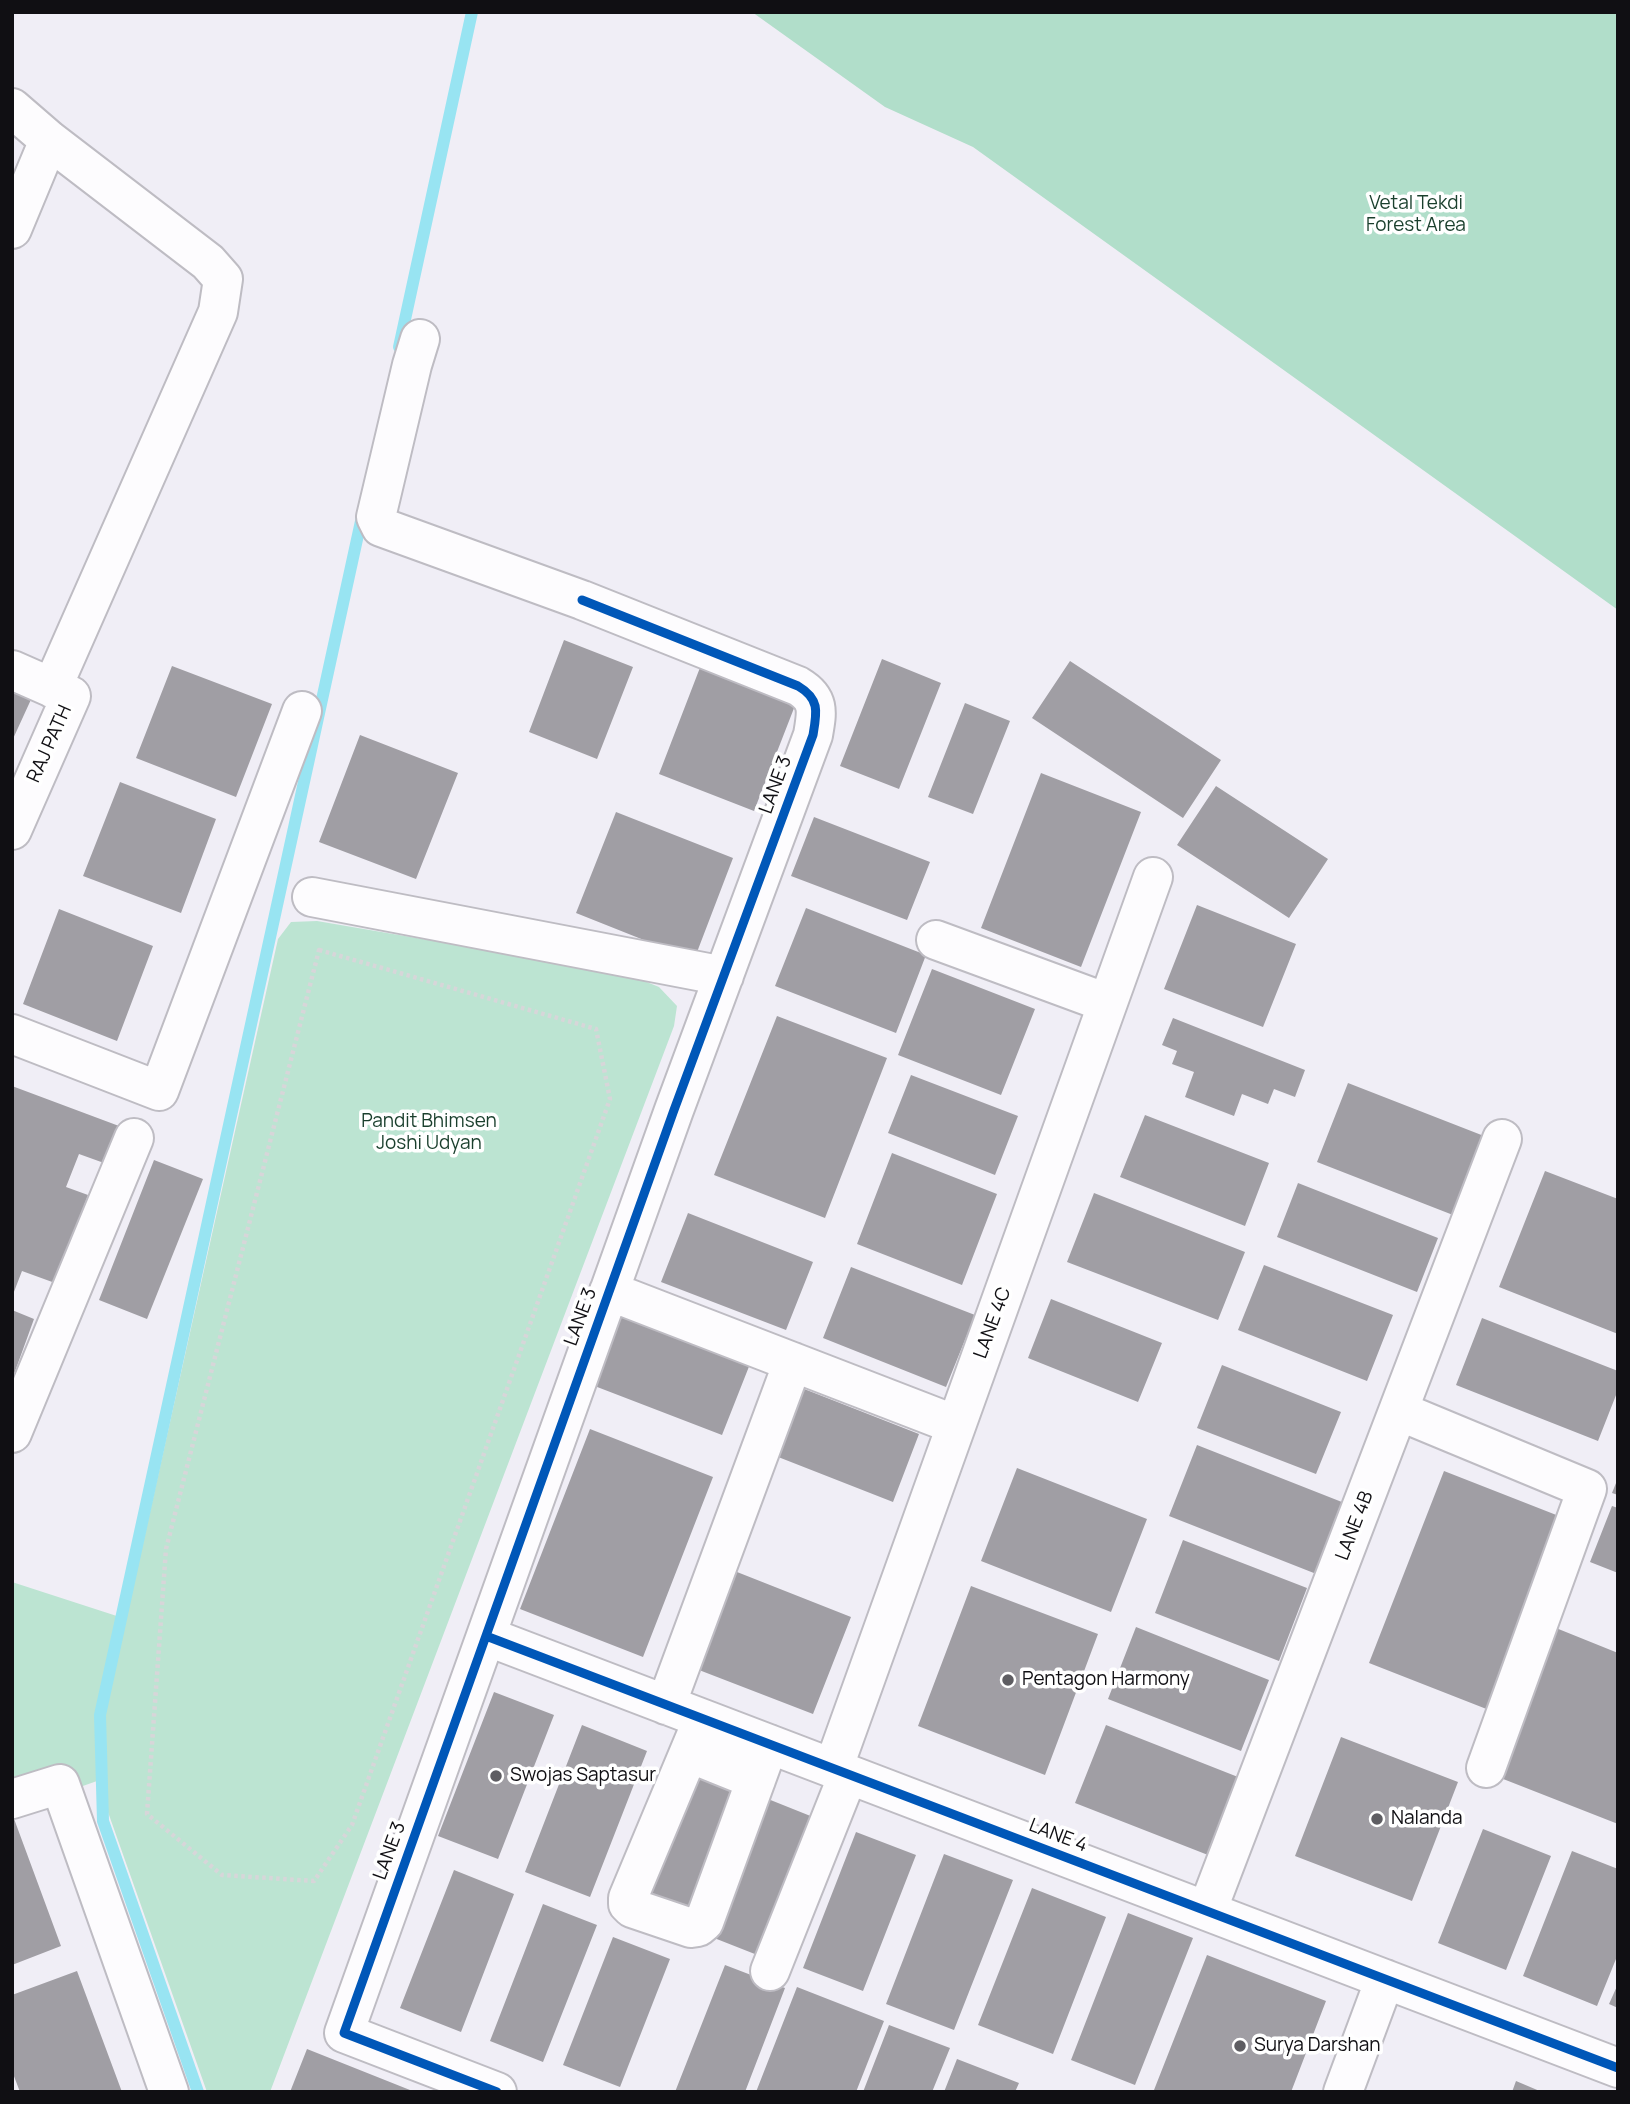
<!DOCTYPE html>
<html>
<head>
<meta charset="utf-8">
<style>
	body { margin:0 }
	#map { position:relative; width:1630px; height:2104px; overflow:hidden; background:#f0eef6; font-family:Manrope,sans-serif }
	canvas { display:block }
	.frame { position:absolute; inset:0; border:14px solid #100f13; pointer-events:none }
</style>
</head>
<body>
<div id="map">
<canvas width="1630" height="2104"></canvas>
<div class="frame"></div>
</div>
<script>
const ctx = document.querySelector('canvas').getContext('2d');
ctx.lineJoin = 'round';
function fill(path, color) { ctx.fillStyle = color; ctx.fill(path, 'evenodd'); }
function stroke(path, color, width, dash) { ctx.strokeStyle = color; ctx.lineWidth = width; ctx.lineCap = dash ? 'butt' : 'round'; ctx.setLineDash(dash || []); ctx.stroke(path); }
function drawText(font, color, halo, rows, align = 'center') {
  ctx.font = font + ' Manrope,sans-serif'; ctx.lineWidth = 7; ctx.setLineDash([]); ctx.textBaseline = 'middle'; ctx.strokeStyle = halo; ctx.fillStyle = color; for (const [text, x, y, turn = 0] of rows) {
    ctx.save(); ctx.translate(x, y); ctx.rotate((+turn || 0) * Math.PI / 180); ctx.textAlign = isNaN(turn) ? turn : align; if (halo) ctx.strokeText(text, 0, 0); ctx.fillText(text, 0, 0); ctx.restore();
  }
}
fill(new Path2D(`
	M 317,921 L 627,974 L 659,987 L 677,1006 L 674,1026 L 270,2092 L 207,2092 L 97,1781 L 12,1811 L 12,1582 L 126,1619 L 278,939 L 291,922 Z`), '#bce4d2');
fill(new Path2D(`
	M 752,12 L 1618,12 L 1618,610 L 973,147 L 885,107 Z`), '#b1deca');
stroke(new Path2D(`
	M 399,347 L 472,12
	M 198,2092 L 103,1821 L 100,1715 L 363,512`), '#98e4f2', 12);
fill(new Path2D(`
	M 564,640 L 633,667 L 597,759 L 529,732 Z
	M 882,659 L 941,683 L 899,789 L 840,766 Z
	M 1070,661 L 1221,760 L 1183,818 L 1032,718 Z
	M 701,665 L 796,703 L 754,811 L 659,774 Z
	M 172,666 L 272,704 L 236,797 L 136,758 Z
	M 12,683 L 34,693 L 12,741 Z
	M 965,703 L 1010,721 L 973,814 L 928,797 Z
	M 360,735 L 458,773 L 416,879 L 319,842 Z
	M 1041,773 L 1141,812 L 1081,967 L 981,928 Z
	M 120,782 L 216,819 L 181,913 L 83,876 Z
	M 1216,786 L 1328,859 L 1289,918 L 1177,845 Z
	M 616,812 L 733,858 L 694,960 L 576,913 Z
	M 814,817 L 930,862 L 907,920 L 791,876 Z
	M 1197,905 L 1296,944 L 1263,1027 L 1164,989 Z
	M 806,908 L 926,955 L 896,1033 L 775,986 Z
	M 59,909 L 153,946 L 117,1041 L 23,1004 Z
	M 932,969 L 1035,1009 L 1001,1095 L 898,1055 Z
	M 777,1016 L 887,1058 L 825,1218 L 714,1175 Z
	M 1173,1018 L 1305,1070 L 1295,1097 L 1274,1089 L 1268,1104 L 1242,1094 L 1234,1116 L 1185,1097 L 1194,1072 L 1172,1064 L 1177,1051 L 1162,1045 Z
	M 911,1075 L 1018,1116 L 995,1175 L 888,1133 Z
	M 1348,1083 L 1484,1136 L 1453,1215 L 1317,1162 Z
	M 12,1086 L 119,1126 L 104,1163 L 79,1154 L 66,1187 L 88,1195 L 55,1283 L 22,1271 L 12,1297 Z
	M 1145,1115 L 1269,1163 L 1245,1226 L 1120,1177 Z
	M 892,1153 L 997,1194 L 962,1285 L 857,1244 Z
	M 154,1160 L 203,1179 L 147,1319 L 99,1300 Z
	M 1545,1171 L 1618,1199 L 1618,1334 L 1499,1287 Z
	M 1298,1183 L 1438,1238 L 1417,1292 L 1277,1237 Z
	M 1094,1193 L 1245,1252 L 1218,1320 L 1067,1262 Z
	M 688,1213 L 813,1262 L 786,1330 L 661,1282 Z
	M 1264,1265 L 1393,1315 L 1367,1381 L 1238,1330 Z
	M 851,1267 L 975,1315 L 946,1387 L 823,1338 Z
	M 1051,1299 L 1162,1343 L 1138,1402 L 1028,1358 Z
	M 12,1310 L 34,1319 L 13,1377 L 12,1377 Z
	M 620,1313 L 750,1364 L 722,1435 L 592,1385 Z
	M 1482,1318 L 1618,1371 L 1618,1390 L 1598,1441 L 1456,1385 Z
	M 1222,1365 L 1341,1412 L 1316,1474 L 1197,1428 Z
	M 794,1385 L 919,1434 L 893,1502 L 768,1453 Z
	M 590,1429 L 713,1477 L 643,1657 L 520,1609 Z
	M 1197,1445 L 1352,1506 L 1324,1577 L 1169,1516 Z
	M 1017,1468 L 1147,1519 L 1111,1612 L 981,1561 Z
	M 1444,1471 L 1564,1518 L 1489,1710 L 1369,1663 Z
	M 1618,1478 L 1618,1495 L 1612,1493 Z
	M 1612,1506 L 1618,1508 L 1618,1573 L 1590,1562 Z
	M 1183,1540 L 1307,1588 L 1279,1661 L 1155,1613 Z
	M 737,1572 L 851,1617 L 813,1714 L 699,1670 Z
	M 971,1586 L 1098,1634 L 1045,1775 L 918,1726 Z
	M 1551,1626 L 1618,1653 L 1618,1824 L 1493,1775 Z
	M 1136,1627 L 1269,1680 L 1241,1751 L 1108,1699 Z
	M 494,1692 L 554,1715 L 498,1859 L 438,1836 Z
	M 582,1725 L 647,1751 L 590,1897 L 525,1872 Z
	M 1106,1725 L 1238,1777 L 1208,1855 L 1075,1803 Z
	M 1341,1737 L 1458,1782 L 1412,1901 L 1295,1856 Z
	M 688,1766 L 748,1790 L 692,1923 L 630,1900 Z
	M 758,1795 L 823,1821 L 770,1960 L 704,1934 Z
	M 13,1816 L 61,1946 L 12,1965 L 12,1817 Z
	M 1483,1829 L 1551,1856 L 1506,1970 L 1438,1943 Z
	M 856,1832 L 916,1855 L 863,1991 L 803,1968 Z
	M 1572,1851 L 1618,1869 L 1618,1954 L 1597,2006 L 1523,1976 Z
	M 944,1854 L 1013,1880 L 954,2030 L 886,2004 Z
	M 454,1870 L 514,1894 L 461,2032 L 400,2008 Z
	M 1032,1888 L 1106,1917 L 1053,2054 L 978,2025 Z
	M 543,1904 L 597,1925 L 543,2062 L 490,2041 Z
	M 1128,1913 L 1193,1938 L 1135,2085 L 1071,2060 Z
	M 613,1937 L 670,1959 L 620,2087 L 563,2065 Z
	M 1207,1955 L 1326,2001 L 1291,2092 L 1159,2092 L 1154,2090 Z
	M 725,1965 L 785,1988 L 745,2092 L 675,2092 Z
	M 77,1971 L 122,2092 L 20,2092 L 12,2071 L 12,1995 Z
	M 1618,1984 L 1618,2008 L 1609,2004 Z
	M 797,1987 L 884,2021 L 856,2092 L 756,2092 Z
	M 889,2025 L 950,2048 L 932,2092 L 863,2092 Z
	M 307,2049 L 415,2092 L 290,2092 Z
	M 957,2059 L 1019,2083 L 1015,2092 L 944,2092 Z
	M 1516,2081 L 1542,2092 L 1512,2092 Z`), '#a09ea4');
const minor = new Path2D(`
	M 12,108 L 49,140 L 208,262 L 223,279 L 218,312 L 52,688
	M 12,229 L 49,140
	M 420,339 L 412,365 L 376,517 L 381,527 L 582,600 L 798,686 C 820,699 817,712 813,735 L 674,1110 L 344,2033 L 497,2092
	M 12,670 L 71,696 L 12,830
	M 312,897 L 724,976
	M 936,940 L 1107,1003
	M 12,1034 L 159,1091 L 302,711
	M 609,1291 L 956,1425
	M 1399,1411 L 1587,1489 L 1486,1768
	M 12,1433 L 134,1138
	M 486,1636 L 1618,2068
	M 666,1705 L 793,1362
	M 703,1719 L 628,1898 L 628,1904 L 632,1908 L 691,1928 L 698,1927 L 704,1922 L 769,1744
	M 689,1753 L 756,1780
	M 833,1769 L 1153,877
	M 12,1799 L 60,1784 L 169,2092
	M 1207,1911 L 1502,1139
	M 770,1971 L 848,1775
	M 1343,2092 L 1385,1979`);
stroke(minor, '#bebcc3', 42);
stroke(new Path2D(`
	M 319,950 L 596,1029 L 610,1099 L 352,1825 L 314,1881 L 222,1875 L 147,1814 L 166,1549 Z`), '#d7d6d9', 4.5, [3.5, 3.5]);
stroke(minor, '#fdfcfe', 38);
stroke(new Path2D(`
	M 486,1636 L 1618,2068
	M 497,2092 L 344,2033 L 674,1110 L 813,735 C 817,712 820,699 798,686 L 582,600`), '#0057b8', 9);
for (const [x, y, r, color] of [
	[1008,1680,7,"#5e5d62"],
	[496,1776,7,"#5e5d62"],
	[1377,1819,7,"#5e5d62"],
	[1240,2046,7,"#5e5d62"]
]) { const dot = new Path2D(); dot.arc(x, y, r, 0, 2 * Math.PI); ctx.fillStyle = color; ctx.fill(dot); stroke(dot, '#fff', 2.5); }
drawText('19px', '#1a3f2d', '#fff', [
	["Vetal Tekdi",1416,204],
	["Forest Area",1416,226],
	["Pandit Bhimsen",429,1122],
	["Joshi Udyan",429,1144]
]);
drawText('19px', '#100f13', '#fff', [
	["RAJ PATH",50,744,-66],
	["LANE 3",776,785,-70],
	["LANE 3",581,1317,-70],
	["LANE 4C",993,1323,-70],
	["LANE 4B",1355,1526,-69],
	["LANE 4",1058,1836,21],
	["LANE 3",390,1851,-70]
]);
drawText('19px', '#100f13', '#fff', [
	["Pentagon Harmony",1022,1680],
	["Swojas Saptasur",510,1776],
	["Nalanda",1391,1819],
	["Surya Darshan",1254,2046]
], 'left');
</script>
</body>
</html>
